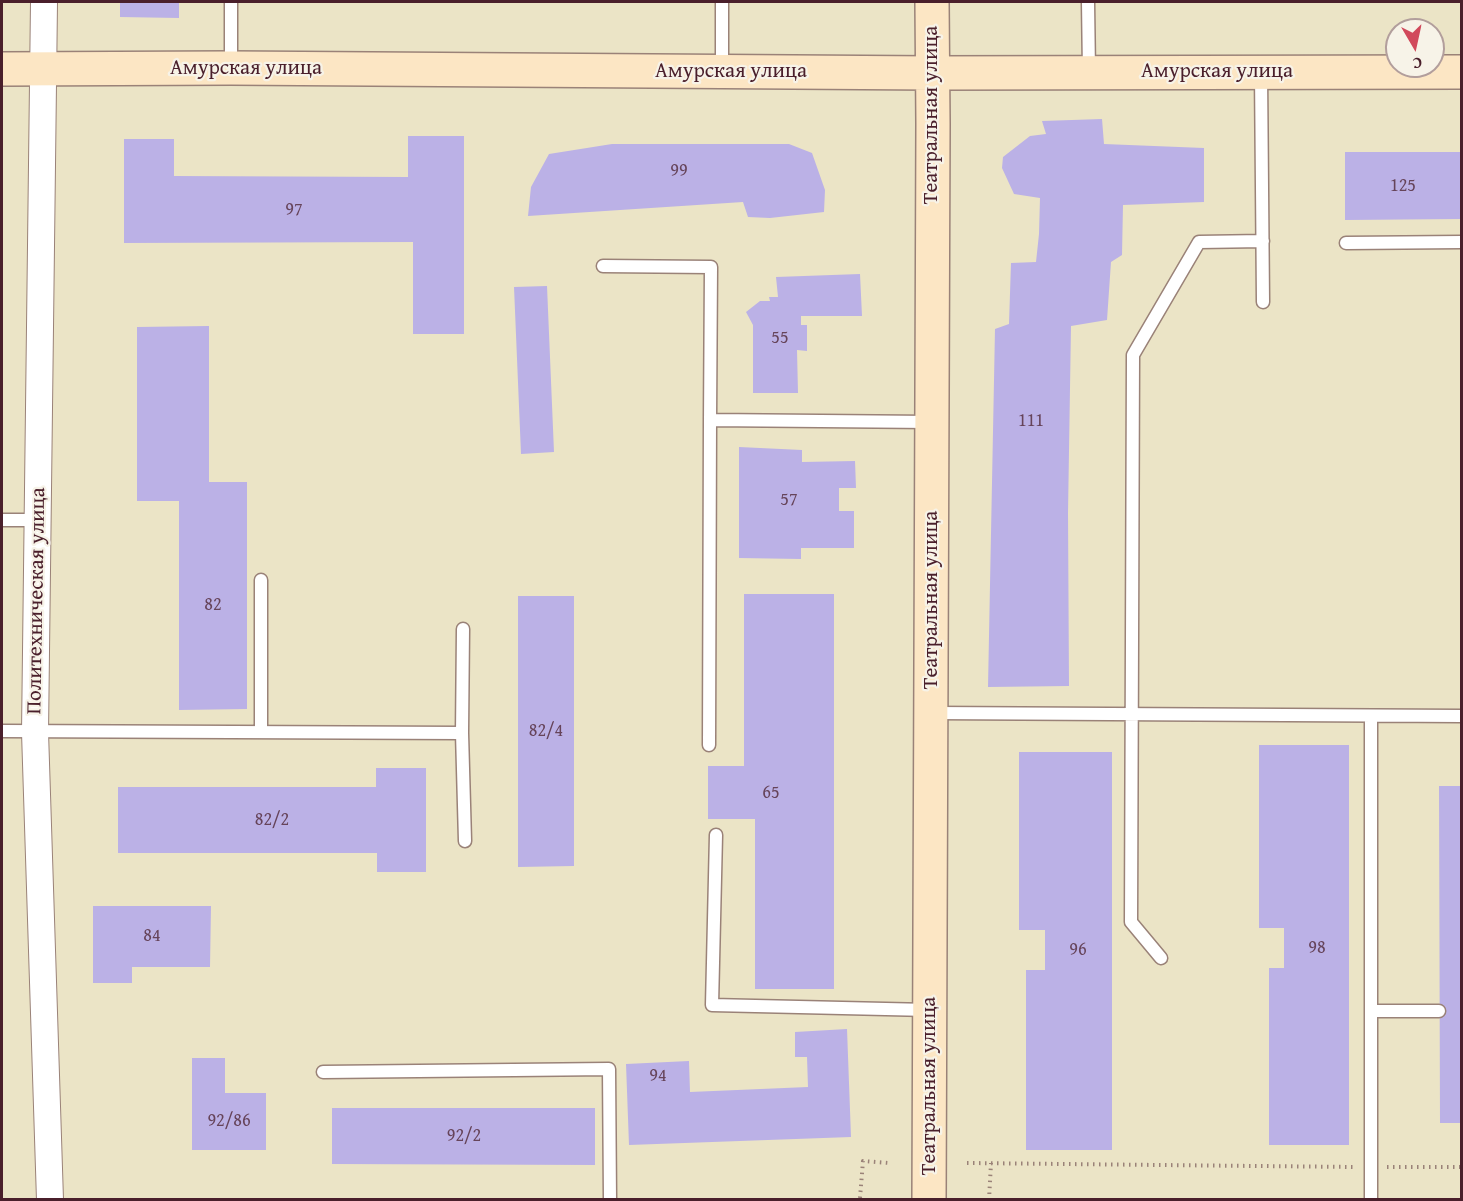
<!DOCTYPE html>
<html>
<head>
<meta charset="utf-8">
<style>
	body { margin:0 }
	#map { position:relative; width:1463px; height:1201px; overflow:hidden; background:#ebe4c6; font-family:"Gentium Book Plus",serif }
	canvas { display:block }
	.frame { position:absolute; inset:0; border:3px solid #4a1f2b; pointer-events:none }
	.north { position:absolute; left:1385px; top:18px; width:60px; height:60px; box-sizing:border-box; background:#f7f3e8; border:2px solid #b29e9c; border-radius:50%; rotate:171deg; font-size:16px; font-weight:700; line-height:24px; text-align:center; color:#4a1f2b }
	.north::after { content:''; display:block; margin:auto; width:21px; height:27px; background:#d1495b; clip-path:polygon(50% 0,100% 100%,50% 72%,0 100%) }
</style>
</head>
<body>
<div id="map">
<canvas width="1463" height="1201"></canvas>
<div class="frame"></div>
<div class="north">С</div>
</div>
<script>
const ctx = document.querySelector('canvas').getContext('2d');
ctx.lineJoin = 'round';
function fill(path, color) { ctx.fillStyle = color; ctx.fill(path, 'evenodd'); }
function stroke(path, color, width, dash) { ctx.strokeStyle = color; ctx.lineWidth = width; ctx.lineCap = dash ? 'butt' : 'round'; ctx.setLineDash(dash || []); ctx.stroke(path); }
function drawText(font, color, halo, rows, align = 'center') {
  ctx.font = font + ' "Gentium Book Plus",serif'; ctx.lineWidth = 4.5; ctx.setLineDash([]); ctx.textBaseline = 'middle'; ctx.strokeStyle = halo; ctx.fillStyle = color; for (const [text, x, y, turn = 0] of rows) {
    ctx.save(); ctx.translate(x, y); ctx.rotate((+turn || 0) * Math.PI / 180); ctx.textAlign = isNaN(turn) ? turn : align; if (halo) ctx.strokeText(text, 0, 0); ctx.fillText(text, 0, 0); ctx.restore();
  }
}
fill(new Path2D(`
	M 120,2 L 179,2 L 179,18 L 120,17 Z
	M 1102,119 L 1104,144 L 1204,148 L 1204,202 L 1123,205 L 1122,255 L 1111,262 L 1107,320 L 1071,326 L 1068,513 L 1069,686 L 988,687 L 995,329 L 1009,324 L 1011,263 L 1036,262 L 1039,234 L 1040,198 L 1014,194 L 1002,168 L 1003,157 L 1030,136 L 1046,134 L 1042,121 Z
	M 408,136 L 464,136 L 464,334 L 413,334 L 413,242 L 124,243 L 124,139 L 174,139 L 174,176 L 408,177 Z
	M 612,144 L 789,144 L 812,153 L 825,190 L 824,212 L 770,218 L 748,217 L 743,202 L 528,216 L 531,187 L 549,154 Z
	M 1345,152 L 1462,152 L 1462,219 L 1345,220 Z
	M 860,274 L 862,316 L 801,316 L 801,325 L 807,325 L 807,351 L 797,350 L 798,393 L 753,393 L 753,325 L 746,312 L 760,301 L 770,301 L 769,297 L 778,297 L 776,277 Z
	M 547,286 L 554,452 L 521,454 L 514,287 Z
	M 209,326 L 209,482 L 247,482 L 247,709 L 179,710 L 179,501 L 137,501 L 137,327 Z
	M 739,447 L 802,450 L 802,462 L 855,461 L 856,488 L 839,488 L 839,511 L 854,511 L 854,548 L 801,548 L 801,559 L 739,558 Z
	M 744,594 L 834,594 L 834,989 L 755,989 L 755,819 L 708,819 L 708,766 L 744,766 Z
	M 518,596 L 574,596 L 574,866 L 518,867 Z
	M 1259,745 L 1349,745 L 1349,1145 L 1269,1145 L 1269,968 L 1284,968 L 1284,928 L 1259,928 Z
	M 1019,752 L 1112,752 L 1112,1150 L 1026,1150 L 1026,970 L 1045,970 L 1045,930 L 1019,930 Z
	M 376,768 L 426,768 L 426,872 L 377,872 L 377,853 L 118,853 L 118,787 L 376,787 Z
	M 1439,786 L 1462,786 L 1462,1123 L 1440,1123 Z
	M 93,906 L 211,906 L 210,967 L 132,967 L 132,983 L 93,983 Z
	M 847,1029 L 851,1137 L 629,1145 L 626,1064 L 689,1061 L 690,1092 L 808,1087 L 807,1057 L 795,1057 L 795,1032 Z
	M 192,1058 L 225,1058 L 225,1093 L 266,1093 L 266,1150 L 192,1150 Z
	M 332,1108 L 595,1108 L 595,1165 L 332,1164 Z`), '#bbb1e6');
const lane = new Path2D(`
	M 722,2 L 722,70
	M 1088,2 L 1089,72
	M 231,67 L 231,2
	M 1261,73 L 1263,302
	M 1346,243 L 1462,242
	M 603,266 L 711,267 L 710,420
	M 2,520 L 38,520
	M 261,580 L 261,732
	M 933,713 L 1462,716
	M 1371,716 L 1371,1200
	M 2,731 L 462,733 L 465,841
	M 462,733 L 463,629
	M 709,745 L 710,420 L 931,422
	M 716,835 L 712,1005 L 929,1010
	M 1161,958 L 1131,922 L 1133,355 L 1199,242 L 1263,241
	M 1371,1011 L 1439,1011
	M 323,1072 L 609,1069 L 610,1200`);
const street = new Path2D(`
	M 44,2 L 35,732 L 50,1200`);
const secondary = new Path2D(`
	M 2,69 L 231,68 L 933,73 L 1462,72
	M 929,1200 L 933,124 L 932,2`);
stroke(lane, '#9a8278', 15);
stroke(street, '#9a8278', 28);
stroke(secondary, '#9a8278', 36);
stroke(new Path2D(`
	M 967,1163 L 1353,1167
	M 1387,1167 L 1462,1167
	M 860,1198 L 863,1161 L 889,1163
	M 989,1200 L 991,1163`), '#9a8278', 4, [1.5, 4.5]);
stroke(lane, '#fff', 12);
stroke(street, '#fff', 26);
stroke(secondary, '#fce6c4', 33);
drawText('18px', '#66445a', null, [
	["99",679,171],
	["125",1403,186],
	["97",294,210],
	["55",780,338],
	["111",1031,421],
	["57",789,500],
	["82",213,605],
	["82/4",546,731],
	["65",771,793],
	["82/2",272,820],
	["84",152,936],
	["98",1317,948],
	["96",1078,950],
	["94",658,1076],
	["92/86",229,1121],
	["92/2",464,1136]
]);
drawText('21px', '#4a1f2b', '#f7f3e8', [
	["Амурская улица",246,69],
	["Амурская улица",731,72],
	["Амурская улица",1217,72],
	["Театральная улица",932,115,-90],
	["Театральная улица",932,600,-90],
	["Политехническая улица",37,601,-89],
	["Театральная улица",930,1086,-90]
]);
</script>
</body>
</html>
